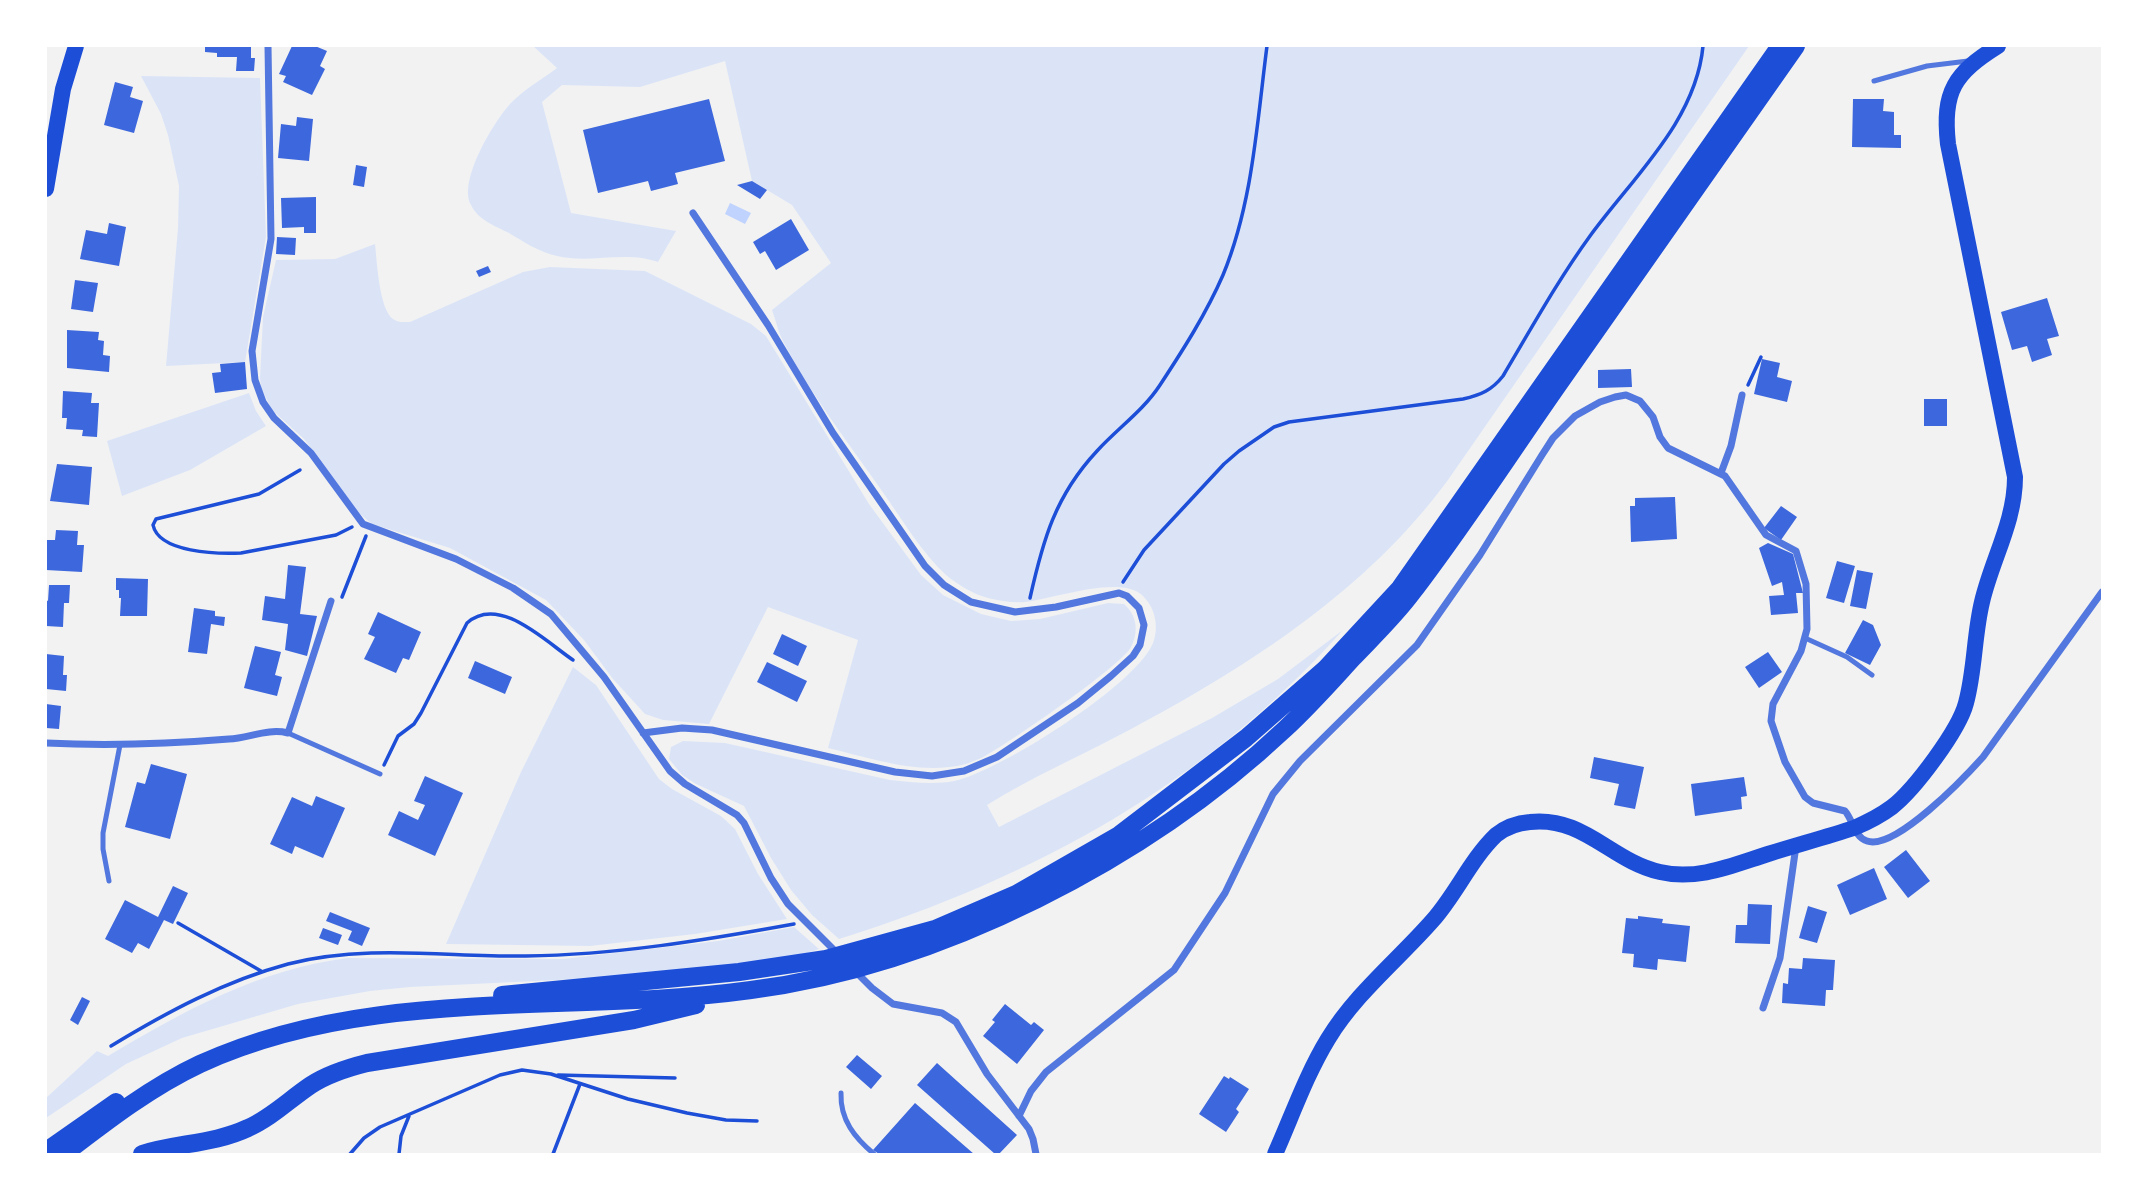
<!DOCTYPE html>
<html>
<head>
<meta charset="utf-8">
<style>
	body { margin:0 }
	#map { position:relative; width:2148px; height:1200px; overflow:hidden; background:#f2f2f2; font-family:Arial,sans-serif }
	canvas { display:block }
	.frame { position:absolute; inset:0; border:47px solid #fff; pointer-events:none }
</style>
</head>
<body>
<div id="map">
<canvas width="2148" height="1200"></canvas>
<div class="frame"></div>
</div>
<script>
const ctx = document.querySelector('canvas').getContext('2d');
ctx.lineJoin = 'round';
function fill(path, color) { ctx.fillStyle = color; ctx.fill(path, 'evenodd'); }
function stroke(path, color, width, dash) { ctx.strokeStyle = color; ctx.lineWidth = width; ctx.lineCap = dash ? 'butt' : 'round'; ctx.setLineDash(dash || []); ctx.stroke(path); }
fill(new Path2D(`
	M 533,46 L 1749,46 L 1448,480 C 1368,589 1251,665 1133,728 C 1085,754 1033,776 987,805 L 999,827 L 1212,718 L 1278,679 L 1343,630 C 1206,784 1034,878 839,939 L 812,915 L 791,890 L 771,858 L 744,806 L 696,784 L 682,775 L 669,759 L 671,747 L 683,741 L 725,743 L 890,780 C 911,782 934,785 954,781 C 997,773 1143,681 1154,640 C 1159,624 1154,607 1143,596 C 1121,574 1054,599 1025,602 C 1013,603 1000,601 988,598 C 973,594 958,585 946,575 C 921,552 902,519 882,491 C 849,444 812,396 785,345 C 779,335 776,321 772,310 L 831,263 L 792,205 L 752,181 L 725,61 L 640,87 L 562,85 L 542,102 L 571,213 L 676,231 L 658,262 C 626,250 590,264 557,256 C 539,252 524,242 509,233 C 495,226 478,220 471,205 C 458,181 493,123 510,104 C 523,90 541,80 557,68 Z
	M 141,76 L 260,78 L 266,237 L 245,362 L 166,366 L 178,228 L 179,186 L 168,135 L 161,114 Z
	M 375,244 C 377,261 379,309 393,319 C 398,323 404,322 410,322 L 523,272 L 550,267 L 645,271 L 751,324 L 766,336 L 869,504 L 921,575 L 943,595 L 981,614 L 1011,621 L 1040,619 L 1108,603 L 1124,604 C 1137,615 1139,632 1131,647 C 1121,666 1009,743 985,756 C 974,762 961,766 949,767 C 910,772 866,757 828,748 L 858,640 L 768,607 L 709,724 L 663,720 L 645,714 L 613,679 L 584,640 L 546,600 L 450,548 L 372,524 L 359,513 L 304,439 L 272,410 L 261,388 L 260,378 L 263,317 L 276,260 L 335,259 Z
	M 249,393 L 256,411 L 266,426 L 190,470 L 122,496 L 107,441 Z
	M 573,667 L 596,685 L 659,779 L 672,789 L 721,816 L 735,829 L 758,874 L 787,919 L 695,934 L 590,946 L 446,944 L 521,772 Z
	M 794,927 L 819,949 L 796,957 L 664,975 L 410,987 L 370,991 L 298,1004 L 182,1038 L 126,1064 L 46,1118 L 46,1098 L 97,1051 L 108,1056 C 184,1011 259,969 348,958 L 563,959 L 718,941 Z`), '#dbe4f7');
fill(new Path2D(`
	M 730,203 L 751,213 L 745,224 L 725,214 Z`), '#bfd3fe');
fill(new Path2D(`
	M 205,46 L 251,46 L 251,58 L 255,58 L 254,71 L 236,71 L 237,57 L 217,57 L 217,53 L 205,52 Z
	M 292,46 L 315,46 L 327,51 L 320,66 L 325,69 L 312,95 L 283,82 L 286,76 L 279,74 Z
	M 115,82 L 133,87 L 130,97 L 143,101 L 134,133 L 104,125 Z
	M 709,99 L 725,161 L 675,173 L 678,184 L 651,191 L 648,181 L 598,193 L 583,130 Z
	M 1853,99 L 1884,99 L 1883,111 L 1894,112 L 1894,135 L 1901,135 L 1901,148 L 1852,147 Z
	M 297,117 L 313,119 L 309,161 L 278,158 L 281,124 L 296,126 Z
	M 356,165 L 367,167 L 364,187 L 353,185 Z
	M 752,181 L 767,190 L 760,199 L 737,185 Z
	M 316,197 L 316,233 L 304,233 L 304,227 L 282,228 L 281,198 Z
	M 791,219 L 809,250 L 776,270 L 765,251 L 760,254 L 753,242 Z
	M 109,223 L 126,227 L 119,266 L 80,259 L 86,230 L 107,234 Z
	M 277,237 L 296,238 L 295,255 L 276,254 Z
	M 488,266 L 491,272 L 479,277 L 476,271 Z
	M 75,280 L 98,283 L 93,312 L 71,309 Z
	M 2047,298 L 2059,336 L 2047,339 L 2052,355 L 2032,362 L 2027,346 L 2012,350 L 2001,312 Z
	M 67,330 L 99,332 L 98,340 L 104,341 L 103,355 L 110,356 L 109,372 L 67,368 Z
	M 1762,359 L 1780,363 L 1777,377 L 1792,381 L 1787,402 L 1754,394 Z
	M 245,362 L 247,389 L 215,393 L 212,373 L 221,372 L 220,364 Z
	M 1631,369 L 1632,387 L 1598,388 L 1598,370 Z
	M 63,391 L 92,393 L 91,403 L 99,403 L 97,437 L 82,436 L 83,430 L 66,429 L 67,418 L 62,418 Z
	M 1924,399 L 1947,399 L 1947,426 L 1924,426 Z
	M 57,464 L 92,467 L 89,505 L 50,501 Z
	M 1675,497 L 1677,539 L 1631,542 L 1630,506 L 1635,506 L 1635,498 Z
	M 1781,506 L 1797,517 L 1781,540 L 1764,528 Z
	M 56,530 L 78,531 L 77,545 L 84,545 L 82,572 L 46,570 L 47,540 L 55,540 Z
	M 1768,543 L 1793,554 L 1803,593 L 1796,593 L 1798,613 L 1771,615 L 1769,596 L 1784,595 L 1782,582 L 1772,586 L 1759,548 Z
	M 1837,561 L 1855,566 L 1844,603 L 1826,598 Z
	M 288,565 L 306,567 L 300,614 L 317,616 L 307,656 L 285,650 L 288,624 L 262,620 L 265,596 L 285,599 Z
	M 1857,570 L 1873,573 L 1866,609 L 1850,606 Z
	M 116,578 L 148,579 L 147,616 L 120,616 L 121,598 L 119,598 L 119,590 L 116,590 Z
	M 49,585 L 70,585 L 69,603 L 64,603 L 63,627 L 46,626 L 46,600 L 48,601 Z
	M 194,608 L 215,611 L 215,616 L 225,617 L 224,626 L 211,624 L 207,654 L 188,652 Z
	M 378,612 L 421,632 L 409,660 L 403,658 L 396,673 L 364,659 L 375,637 L 368,634 Z
	M 1863,620 L 1873,625 L 1881,645 L 1870,665 L 1845,653 Z
	M 782,634 L 807,646 L 798,666 L 773,654 Z
	M 255,646 L 281,652 L 275,675 L 282,677 L 277,696 L 244,688 Z
	M 1768,652 L 1782,672 L 1759,688 L 1745,667 Z
	M 46,654 L 64,656 L 63,675 L 67,675 L 66,691 L 46,689 Z
	M 475,661 L 512,677 L 505,694 L 468,678 Z
	M 767,662 L 807,681 L 797,702 L 757,682 Z
	M 46,704 L 61,706 L 59,729 L 46,728 Z
	M 1594,757 L 1644,767 L 1635,809 L 1614,805 L 1619,784 L 1590,778 Z
	M 151,764 L 187,774 L 170,839 L 125,827 L 137,782 L 145,784 Z
	M 425,776 L 463,793 L 435,856 L 388,835 L 399,811 L 418,820 L 425,805 L 414,801 Z
	M 1744,777 L 1747,796 L 1741,797 L 1742,809 L 1695,816 L 1691,784 Z
	M 316,796 L 345,808 L 323,858 L 295,846 L 292,854 L 270,844 L 292,797 L 312,806 Z
	M 1906,850 L 1930,881 L 1908,898 L 1884,867 Z
	M 1874,868 L 1887,899 L 1850,915 L 1837,885 Z
	M 173,886 L 188,893 L 173,924 L 164,920 L 149,949 L 138,943 L 132,953 L 105,939 L 125,900 L 158,917 Z
	M 1748,904 L 1772,905 L 1770,944 L 1735,943 L 1736,925 L 1747,925 Z
	M 1808,906 L 1827,912 L 1817,943 L 1799,938 Z
	M 330,912 L 370,928 L 362,946 L 348,940 L 352,931 L 326,921 Z
	M 1638,916 L 1663,919 L 1662,923 L 1690,926 L 1686,962 L 1658,959 L 1657,970 L 1633,967 L 1634,954 L 1622,953 L 1626,918 L 1638,919 Z
	M 323,928 L 342,935 L 338,945 L 319,938 Z
	M 1803,958 L 1835,960 L 1833,990 L 1826,990 L 1825,1006 L 1782,1003 L 1783,983 L 1788,984 L 1789,968 L 1802,969 Z
	M 82,997 L 90,1001 L 78,1025 L 70,1020 Z
	M 1005,1004 L 1031,1025 L 1034,1022 L 1044,1030 L 1017,1064 L 983,1036 L 995,1022 L 992,1020 Z
	M 857,1055 L 882,1076 L 871,1089 L 846,1067 Z
	M 937,1063 L 1017,1135 L 999,1154 L 995,1154 L 917,1085 Z
	M 1224,1076 L 1229,1079 L 1230,1077 L 1249,1089 L 1236,1109 L 1239,1112 L 1226,1132 L 1199,1114 Z
	M 915,1103 L 974,1154 L 879,1154 L 873,1150 Z`), '#3d67dc');
stroke(new Path2D(`
	M 1748,385 L 1761,357
	M 300,470 L 259,494 L 156,519 L 153,525 C 159,553 218,554 241,553 L 336,535 L 352,527
	M 1123,582 L 1144,550 L 1224,464 L 1239,451 L 1274,427 L 1289,422 L 1463,399 C 1481,395 1492,390 1503,376 C 1531,329 1558,280 1590,236 C 1633,177 1696,121 1703,46
	M 342,597 L 366,536
	M 1030,598 C 1043,540 1055,496 1097,451 C 1118,428 1143,411 1160,385 C 1183,350 1206,314 1223,275 C 1253,202 1257,122 1267,46
	M 384,765 L 398,736 L 414,724 L 421,713 L 467,623 C 499,594 546,642 573,660
	M 178,923 L 261,971
	M 111,1046 C 167,1012 225,981 288,964 C 367,944 446,957 526,956 C 615,955 706,940 794,924
	M 558,1075 L 675,1078
	M 350,1154 L 364,1138 L 380,1127 L 500,1075 L 522,1070 L 551,1074 L 628,1099 L 687,1113 L 726,1120 L 757,1121
	M 399,1154 L 401,1136 L 409,1116
	M 553,1154 L 580,1084`), '#1d4ed8', 3.5);
stroke(new Path2D(`
	M 1874,81 L 1927,66 L 1968,61
	M 1805,638 L 1847,657 L 1872,675
	M 288,733 L 380,774
	M 109,881 L 103,849 L 103,833 L 120,745
	M 841,1093 C 840,1120 855,1138 874,1154`), '#5277de', 5);
stroke(new Path2D(`
	M 268,46 L 271,239 L 252,351 L 255,380 L 263,402 L 274,418 L 311,453 L 363,524 L 456,559 L 513,588 L 551,614 L 604,677 L 670,771 L 685,784 L 737,815 L 744,823 L 771,878 L 788,904 L 837,953
	M 1721,473 L 1731,446 L 1742,395
	M 643,733 L 682,728 L 712,730 L 895,772 L 932,776 L 964,771 L 997,757 L 1078,703 L 1111,676 L 1133,656 L 1140,645 L 1144,625 L 1139,608 L 1127,596 L 1119,593 L 1056,607 L 1015,612 L 971,602 L 944,585 L 925,566 L 833,433 L 768,325 L 693,213
	M 46,743 C 107,746 168,744 229,739 C 249,738 268,728 288,733 L 331,601
	M 853,969 L 872,988 L 893,1004 L 942,1013 L 956,1022 L 987,1074 L 1029,1129 L 1033,1139 L 1036,1154
	M 1763,1008 L 1780,958 L 1796,846
	M 1019,1116 L 1031,1091 L 1046,1072 L 1174,970 L 1225,893 L 1273,794 L 1300,761 L 1417,645 L 1480,555 L 1542,455 L 1553,438 L 1575,416 L 1600,402 L 1615,397 L 1626,395 L 1640,401 L 1653,417 L 1660,437 L 1668,448 L 1725,476 L 1766,535 L 1796,551 L 1806,584 L 1807,629 L 1801,651 L 1773,704 L 1771,721 L 1785,762 L 1805,797 L 1813,803 L 1845,811 C 1853,820 1854,837 1867,841 C 1895,851 1965,777 1983,757 L 2102,592`), '#5277de', 7);
stroke(new Path2D(`
	M 46,189 L 63,89 L 76,46
	M 1275,1154 C 1292,1116 1306,1075 1328,1039 C 1356,993 1398,960 1433,920 C 1456,894 1471,859 1496,835 C 1506,827 1517,823 1530,822 C 1584,816 1611,861 1660,872 C 1697,881 1733,865 1768,854 C 1797,845 1826,837 1854,828 C 1868,822 1880,816 1892,807 C 1915,789 1959,730 1966,703 C 1975,670 1974,635 1982,602 C 1992,559 2015,522 2015,477 L 1948,144 C 1942,91 1955,73 1998,46`), '#1d4ed8', 16);
stroke(new Path2D(`
	M 502,995 L 739,972 L 826,959 L 935,929 L 1016,894 L 1119,835 L 1246,738 L 1325,669 L 1400,588 L 1780,46
	M 46,1151 L 116,1102
	M 64,1154 C 107,1121 151,1087 200,1064 C 372,985 569,1015 751,990 C 940,966 1147,859 1285,729 C 1309,707 1331,682 1353,658 C 1373,637 1395,616 1412,593 C 1465,524 1513,449 1563,378 C 1641,267 1718,156 1796,46
	M 142,1154 C 177,1143 214,1144 248,1128 C 271,1118 290,1099 311,1085 C 328,1074 347,1068 367,1063 L 634,1020 L 696,1005`), '#1d4ed8', 18);
</script>
</body>
</html>
